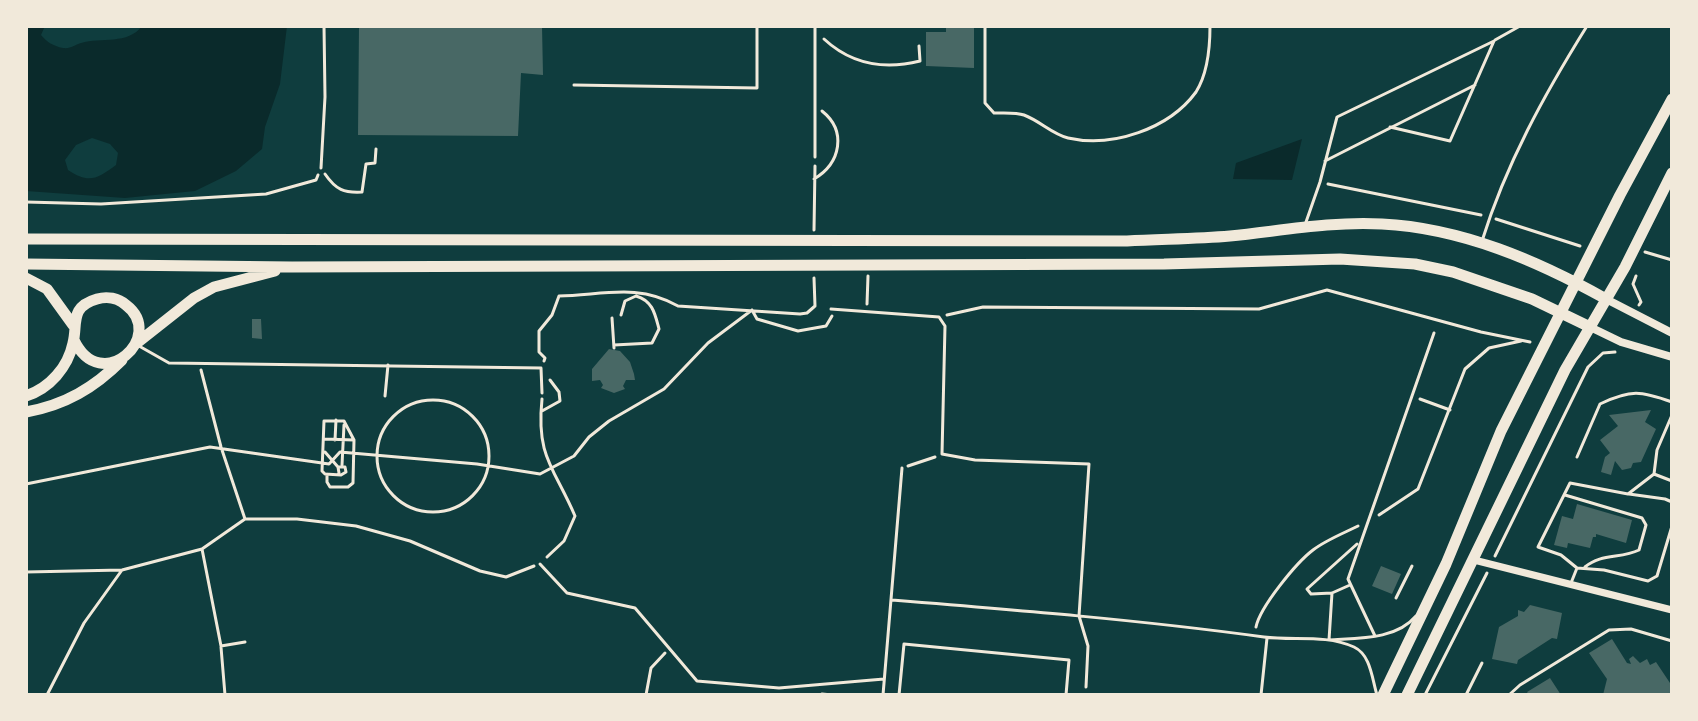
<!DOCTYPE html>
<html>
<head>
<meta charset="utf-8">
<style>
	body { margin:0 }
	#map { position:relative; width:1698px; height:721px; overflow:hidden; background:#0f3d3e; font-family:Helvetica,sans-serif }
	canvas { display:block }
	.frame { position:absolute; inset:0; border:28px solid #f1e9da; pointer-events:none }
</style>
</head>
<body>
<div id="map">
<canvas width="1698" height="721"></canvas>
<div class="frame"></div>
</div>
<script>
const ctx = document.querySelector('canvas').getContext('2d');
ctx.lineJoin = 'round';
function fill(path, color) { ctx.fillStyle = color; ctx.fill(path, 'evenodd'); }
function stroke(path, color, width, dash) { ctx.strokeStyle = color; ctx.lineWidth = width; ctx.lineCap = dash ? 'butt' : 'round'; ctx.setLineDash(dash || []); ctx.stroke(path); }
fill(new Path2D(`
	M 26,26 L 45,26 L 41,35 C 47,42 53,46 63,48 C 71,49 74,45 81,43 C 101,37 128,45 142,26 L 287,26 L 280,84 L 265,127 L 262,149 L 236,171 L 195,191 L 125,198 L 26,191 ZM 92,138 L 110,144 L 118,153 L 116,165 C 97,179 89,184 68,170 L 65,160 L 76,145 Z
	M 1302,139 L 1292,180 L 1233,179 L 1236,163 Z`), '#0a2a2b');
fill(new Path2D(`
	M 359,26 L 542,26 L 543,75 L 521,73 L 518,136 L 358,135 Z
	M 946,26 L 974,26 L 974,68 L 926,66 L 926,32 L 946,32 Z
	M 252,319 L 261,319 L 262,339 L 252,338 Z
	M 609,349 L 620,351 L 630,362 L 634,374 L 635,380 L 626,380 L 623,386 L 625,389 L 614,393 L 601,388 L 603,385 L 600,380 L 592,381 L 592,369 Z
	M 1651,410 L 1645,422 L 1656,429 L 1641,462 L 1633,463 L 1631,468 L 1622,470 L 1615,461 L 1611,475 L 1601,472 L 1605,457 L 1610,453 L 1600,440 L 1618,426 L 1609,415 Z
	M 1577,504 L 1632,520 L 1626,543 L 1596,534 L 1596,537 L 1593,537 L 1590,548 L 1568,543 L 1567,548 L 1554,545 L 1562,516 L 1573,519 Z
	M 1381,566 L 1401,574 L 1392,594 L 1372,586 Z
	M 1530,605 L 1562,613 L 1557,639 L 1552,638 L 1518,660 L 1517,664 L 1492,659 L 1499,627 L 1518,616 L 1518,610 L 1524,612 Z
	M 1612,639 L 1627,663 L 1631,664 L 1629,659 L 1633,656 L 1640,663 L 1647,659 L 1650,665 L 1656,662 L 1672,686 L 1672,695 L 1603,695 L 1607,679 L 1589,653 Z
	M 1550,678 L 1561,695 L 1529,695 L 1527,692 Z`), '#486865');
stroke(new Path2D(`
	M 985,26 L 985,103 L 994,113 C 1003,113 1016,112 1024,115 C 1040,121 1052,134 1068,138 C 1112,148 1169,129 1196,92 C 1208,73 1210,47 1210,26
	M 824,39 C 851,64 884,70 920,61 L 919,46
	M 574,85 L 757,88 L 757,26
	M 325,174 C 336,190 344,193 362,192 L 366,164 L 375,163 L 376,149
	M 814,179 C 841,163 847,131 822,111
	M 1328,184 L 1481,215
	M 26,202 L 101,204 L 266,194 L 316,180 L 318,175
	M 1496,219 L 1580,246
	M 814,230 L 815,166
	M 1645,252 L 1672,260
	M 1636,276 L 1633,284 L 1641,302 L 1639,305
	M 814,278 L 815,306
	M 867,304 L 868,276
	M 752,310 L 757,319 L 798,331 L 826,326 L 832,316
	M 947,315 L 983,307 L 1259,309 L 1327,290 L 1481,332 L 1530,342
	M 612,318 L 614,348
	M 614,345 L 652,343 L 659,329 C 655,314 653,301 636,296 L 625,301 L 621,315
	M 544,361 L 545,358 L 539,352 L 539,331 L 552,315 L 559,296 C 603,295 638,283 678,306 L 800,314 L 807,313 L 815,306
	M 201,370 L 221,447 L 245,519 L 297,519 L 356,526 L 410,541 L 480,571 L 506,577 L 534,566
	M 542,399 C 536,457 554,467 575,516 L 564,541 L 547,557
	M 1420,399 L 1450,410
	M377 456a56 56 0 1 1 112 0a56 56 0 1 1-112 0Z
	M 542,411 L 560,401 L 559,392 L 550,380
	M 324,439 L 354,440
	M 335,440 L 336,420
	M 325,452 L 338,467
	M 342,465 L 344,425
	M 908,466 L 935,457
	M 327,474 L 327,482 L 330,487 L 348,487 L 353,483 L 354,440 L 344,421 L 324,421 L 322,471 L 325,474 L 341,475 L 346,472 L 345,467 L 338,467 L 339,473
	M 26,484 L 210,447 L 329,464 L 340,452 L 477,464 L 540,474 L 574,456 L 589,437 L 609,421 L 664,389 L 708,343 L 752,310
	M 1379,515 L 1418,489 L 1465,369 L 1489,348 L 1521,341
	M 202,549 L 221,646 L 245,642
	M 1495,556 L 1588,367 L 1603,353 L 1615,352
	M 26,572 L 122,570 L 202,549 L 245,519
	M 1256,627 C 1260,607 1296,563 1313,550 C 1326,540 1344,533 1358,526
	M 221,647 L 225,695
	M 822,694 L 832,695
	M 47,695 L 84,623 L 122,570
	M 646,695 L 651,668 L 665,653
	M 899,695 L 904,644 L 1069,660 L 1066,695
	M 1425,695 L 1487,573`), '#f1e9da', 3);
stroke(new Path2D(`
	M 1495,40 L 1520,26
	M 815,157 L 815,26
	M 1325,161 L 1475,85
	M 321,168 L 325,97 L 324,26
	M 1306,222 L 1320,182 L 1337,117 L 1494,41 L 1450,141 L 1390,127
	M 1482,241 C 1506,164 1544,95 1587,26
	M 831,309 L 939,317 L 945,326 L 942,454 L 975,460 L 1089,464 L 1079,616 L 1088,646 L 1086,687
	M 139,346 L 169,363 L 541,368 L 542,393
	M 385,396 L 388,365
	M 1672,415 L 1657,450 L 1654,474 L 1672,481
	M 1577,457 L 1600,404 C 1631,389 1641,391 1672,402
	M 1654,474 L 1628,494 L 1570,483 L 1538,547 L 1561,555 L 1577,568 L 1604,570 L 1648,581 L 1657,576 L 1672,526
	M 1629,494 L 1665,499 L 1672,502
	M 1565,495 L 1642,518 L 1646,525 L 1639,550 C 1621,559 1601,553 1585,567
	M 540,564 L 567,593 L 635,608 L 697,681 L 779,688 L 884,679
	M 1571,583 L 1577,568
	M 1350,585 L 1332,593 L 1311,594 L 1307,589 L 1357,544
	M 1332,593 L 1329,640 C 1358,638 1396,640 1416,616
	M 1396,598 L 1412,566
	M 892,600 C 1016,610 1140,620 1264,637 C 1294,641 1325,634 1354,647 C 1371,655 1372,679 1377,695
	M 1375,636 L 1348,579 L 1434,333
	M 883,695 L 902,468
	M 1261,695 L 1267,638
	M 1466,695 L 1482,663
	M 1509,695 L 1520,685 L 1609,630 L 1631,629 L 1672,641`), '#f1e9da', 3);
stroke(new Path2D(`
	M 1474,560 L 1672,610`), '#f1e9da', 7);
stroke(new Path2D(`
	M 1606,299 L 1672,333
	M 1590,327 L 1621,342 L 1672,357`), '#f1e9da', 8);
stroke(new Path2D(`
	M 26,239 L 1127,241 C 1161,239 1196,239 1230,236 C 1280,231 1332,221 1382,224 C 1462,228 1538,261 1606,299
	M 26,264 L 292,267 L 1164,264 L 1340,259 L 1415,264 L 1453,272 L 1532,299 L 1590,327
	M 26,278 L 47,289 L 73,325
	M 137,343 L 194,298 L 214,287 L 275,271
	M 26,396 C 50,388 68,367 73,343 C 78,324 69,307 97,299 C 107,296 118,298 126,305 C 167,336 101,397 74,340
	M 26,412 C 65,405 94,388 122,360
	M 1383,695 L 1446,564 L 1501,431 L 1620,195 L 1672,99
	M 1407,695 L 1565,370 L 1625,267 L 1672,173`), '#f1e9da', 11);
</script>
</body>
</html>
